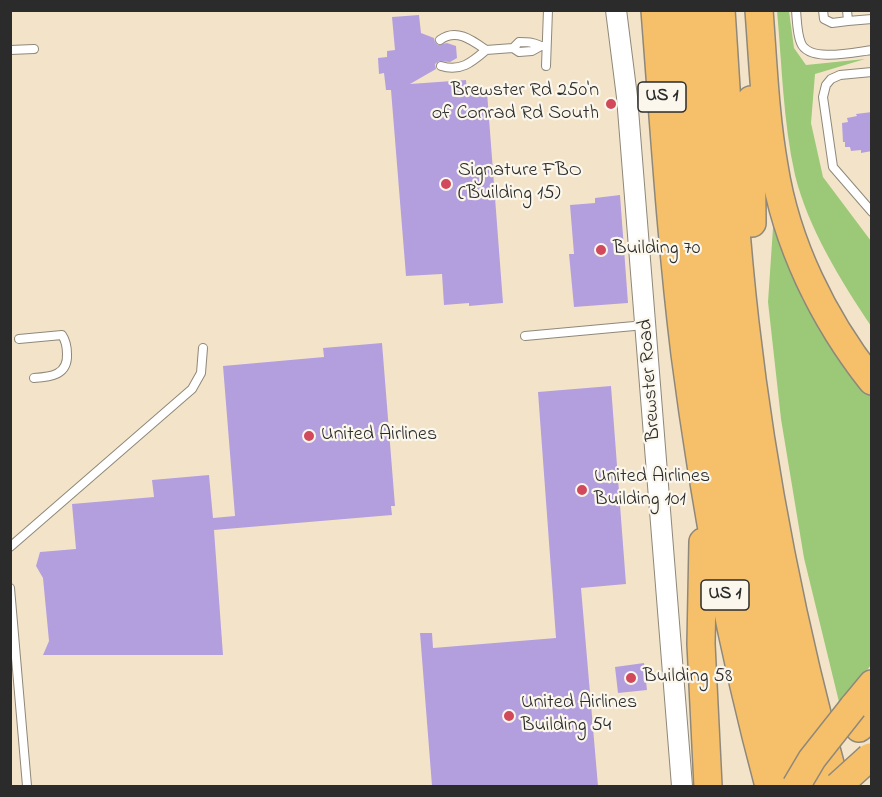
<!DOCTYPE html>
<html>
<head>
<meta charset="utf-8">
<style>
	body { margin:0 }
	#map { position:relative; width:882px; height:797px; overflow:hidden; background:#f3e4c9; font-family:"Indie Flower",sans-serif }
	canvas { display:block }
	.frame { position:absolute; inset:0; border:12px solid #2b2b2b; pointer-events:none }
</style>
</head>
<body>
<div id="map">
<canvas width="882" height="797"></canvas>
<div class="frame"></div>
</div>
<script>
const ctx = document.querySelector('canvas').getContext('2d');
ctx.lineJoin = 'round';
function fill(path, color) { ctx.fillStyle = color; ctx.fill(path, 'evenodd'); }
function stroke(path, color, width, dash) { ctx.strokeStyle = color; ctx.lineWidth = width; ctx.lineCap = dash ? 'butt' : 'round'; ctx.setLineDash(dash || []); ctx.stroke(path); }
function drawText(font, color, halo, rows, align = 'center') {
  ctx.font = font + ' "Indie Flower",sans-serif'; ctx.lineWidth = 4.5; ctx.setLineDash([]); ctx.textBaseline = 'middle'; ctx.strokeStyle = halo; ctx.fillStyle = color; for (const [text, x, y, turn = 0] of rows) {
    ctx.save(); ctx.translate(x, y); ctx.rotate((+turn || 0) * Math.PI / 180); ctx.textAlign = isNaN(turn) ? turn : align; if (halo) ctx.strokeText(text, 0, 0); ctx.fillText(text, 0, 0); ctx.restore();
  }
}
fill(new Path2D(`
	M 777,11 L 789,11 L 794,48 L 806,65 L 865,59 L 815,74 L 811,123 L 823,177 L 871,241 L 871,326 C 841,281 808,228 795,175 C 783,121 782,65 777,11 Z
	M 774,213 L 802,299 L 871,396 L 871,665 L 840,706 L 804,558 L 781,419 L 768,302 Z`), '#9bc977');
fill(new Path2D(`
	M 419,15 L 421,33 L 434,38 L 435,42 L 438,45 L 447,43 L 456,46 L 457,58 L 450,62 L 439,61 L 435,64 L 436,69 L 410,84 L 466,80 L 467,93 L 487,92 L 503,303 L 469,306 L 469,303 L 444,305 L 442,274 L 406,276 L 391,90 L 386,90 L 384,73 L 379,74 L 378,58 L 387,57 L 387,51 L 395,50 L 392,17 Z
	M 872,112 L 872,151 L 861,153 L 861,150 L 851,151 L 850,147 L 845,147 L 845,142 L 843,142 L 842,123 L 848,122 L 847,118 L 857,116 L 856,114 Z
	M 620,195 L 628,303 L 574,307 L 569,254 L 574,254 L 570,205 L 595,203 L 595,198 Z
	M 382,343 L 395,506 L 391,506 L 392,515 L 214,530 L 223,655 L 43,655 L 49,641 L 43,578 L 36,566 L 40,552 L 76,549 L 72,504 L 154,497 L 152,480 L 209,475 L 213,518 L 235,516 L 223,366 L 324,357 L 323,348 Z
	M 611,386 L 626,584 L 581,588 L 598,786 L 432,786 L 420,633 L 432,633 L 433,648 L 556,638 L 538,392 Z
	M 644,663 L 647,690 L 618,693 L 615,667 Z`), '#b49fde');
const service = new Path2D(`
	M 796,10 C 797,21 797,34 801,43 C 809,63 855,52 872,50
	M 823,10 L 824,19 L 832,23 L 848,21 L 847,10
	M 848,21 L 872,19
	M 440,40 C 456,28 472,40 486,50 C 472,62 461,72 441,66
	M 513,48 L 519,42 C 528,42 532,42 541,46
	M 10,50 L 34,49
	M 486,50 L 513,48 L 519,52 L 532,51 L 541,46 L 546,46
	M 546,66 L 548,10
	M 872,72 L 840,75 L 831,79 L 826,85 L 823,97 L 833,167 L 872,212
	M 525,336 L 645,325
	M 19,339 L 62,335 C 66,341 67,346 67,354 C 68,375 51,377 34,378
	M 10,547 L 192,389 L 201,373 L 203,348
	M 10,588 L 27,786`);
const tertiary = new Path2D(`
	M 616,10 L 627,97 L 682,786`);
const motorway = new Path2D(`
	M 655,10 C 664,125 671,240 685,354 C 704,500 731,645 769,786
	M 675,10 C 684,116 690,222 702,327 C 721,482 750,636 791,786
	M 698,10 C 708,124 714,237 728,350 C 746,498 777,643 816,786
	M 721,10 C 728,115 733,219 745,323 C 763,480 794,634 836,786
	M 759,10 C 763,62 765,115 774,166 C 786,243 823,319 872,381
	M 751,100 L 752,223
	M 703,542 L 701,644 L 708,786
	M 853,707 L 872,684
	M 859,728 L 872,717`);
stroke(service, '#8f887a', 10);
stroke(tertiary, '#8f887a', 22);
stroke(motorway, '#8f887a', 30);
stroke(service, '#fff', 8);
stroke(tertiary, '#fff', 20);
stroke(motorway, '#f6c06b', 27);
const motorwayBridge = new Path2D(`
	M 796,786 L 812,759 L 853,707
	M 838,786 L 870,757`);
stroke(motorwayBridge, '#8f887a', 30, []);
stroke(motorwayBridge, '#f6c06b', 27);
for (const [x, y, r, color] of [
	[611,104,6,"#d1495b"],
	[446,184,6,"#d1495b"],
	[601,250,6,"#d1495b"],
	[309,436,6,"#d1495b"],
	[582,490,6,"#d1495b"],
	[631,678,6,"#d1495b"],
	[509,716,6,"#d1495b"]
]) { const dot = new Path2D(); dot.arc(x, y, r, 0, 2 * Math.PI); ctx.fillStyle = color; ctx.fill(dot); stroke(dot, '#fbf7ec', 2); }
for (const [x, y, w] of [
	[662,97,48],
	[725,595,48]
]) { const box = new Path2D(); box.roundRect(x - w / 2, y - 15, w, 30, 4.5); ctx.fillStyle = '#fbf7ec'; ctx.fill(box); stroke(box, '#2b2b2b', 1.5); }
drawText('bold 18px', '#2b2b2b', null, [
	["US 1",662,97],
	["US 1",725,595]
]);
drawText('20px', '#2b2b2b', '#fbf7ec', [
	["Brewster Rd 250'n",599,92,"right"],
	["of Conrad Rd South",599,115,"right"],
	["Signature FBO",458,172],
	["(Building 15)",458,195],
	["Building 70",613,250],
	["United Airlines",321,436],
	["United Airlines",594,478],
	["Building 101",594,501],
	["Building 58",643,678],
	["United Airlines",521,704],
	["Building 54",521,727]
], 'left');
drawText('20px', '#2b2b2b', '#fbf7ec', [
	["Brewster Road",651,380,-94]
]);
</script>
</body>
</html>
